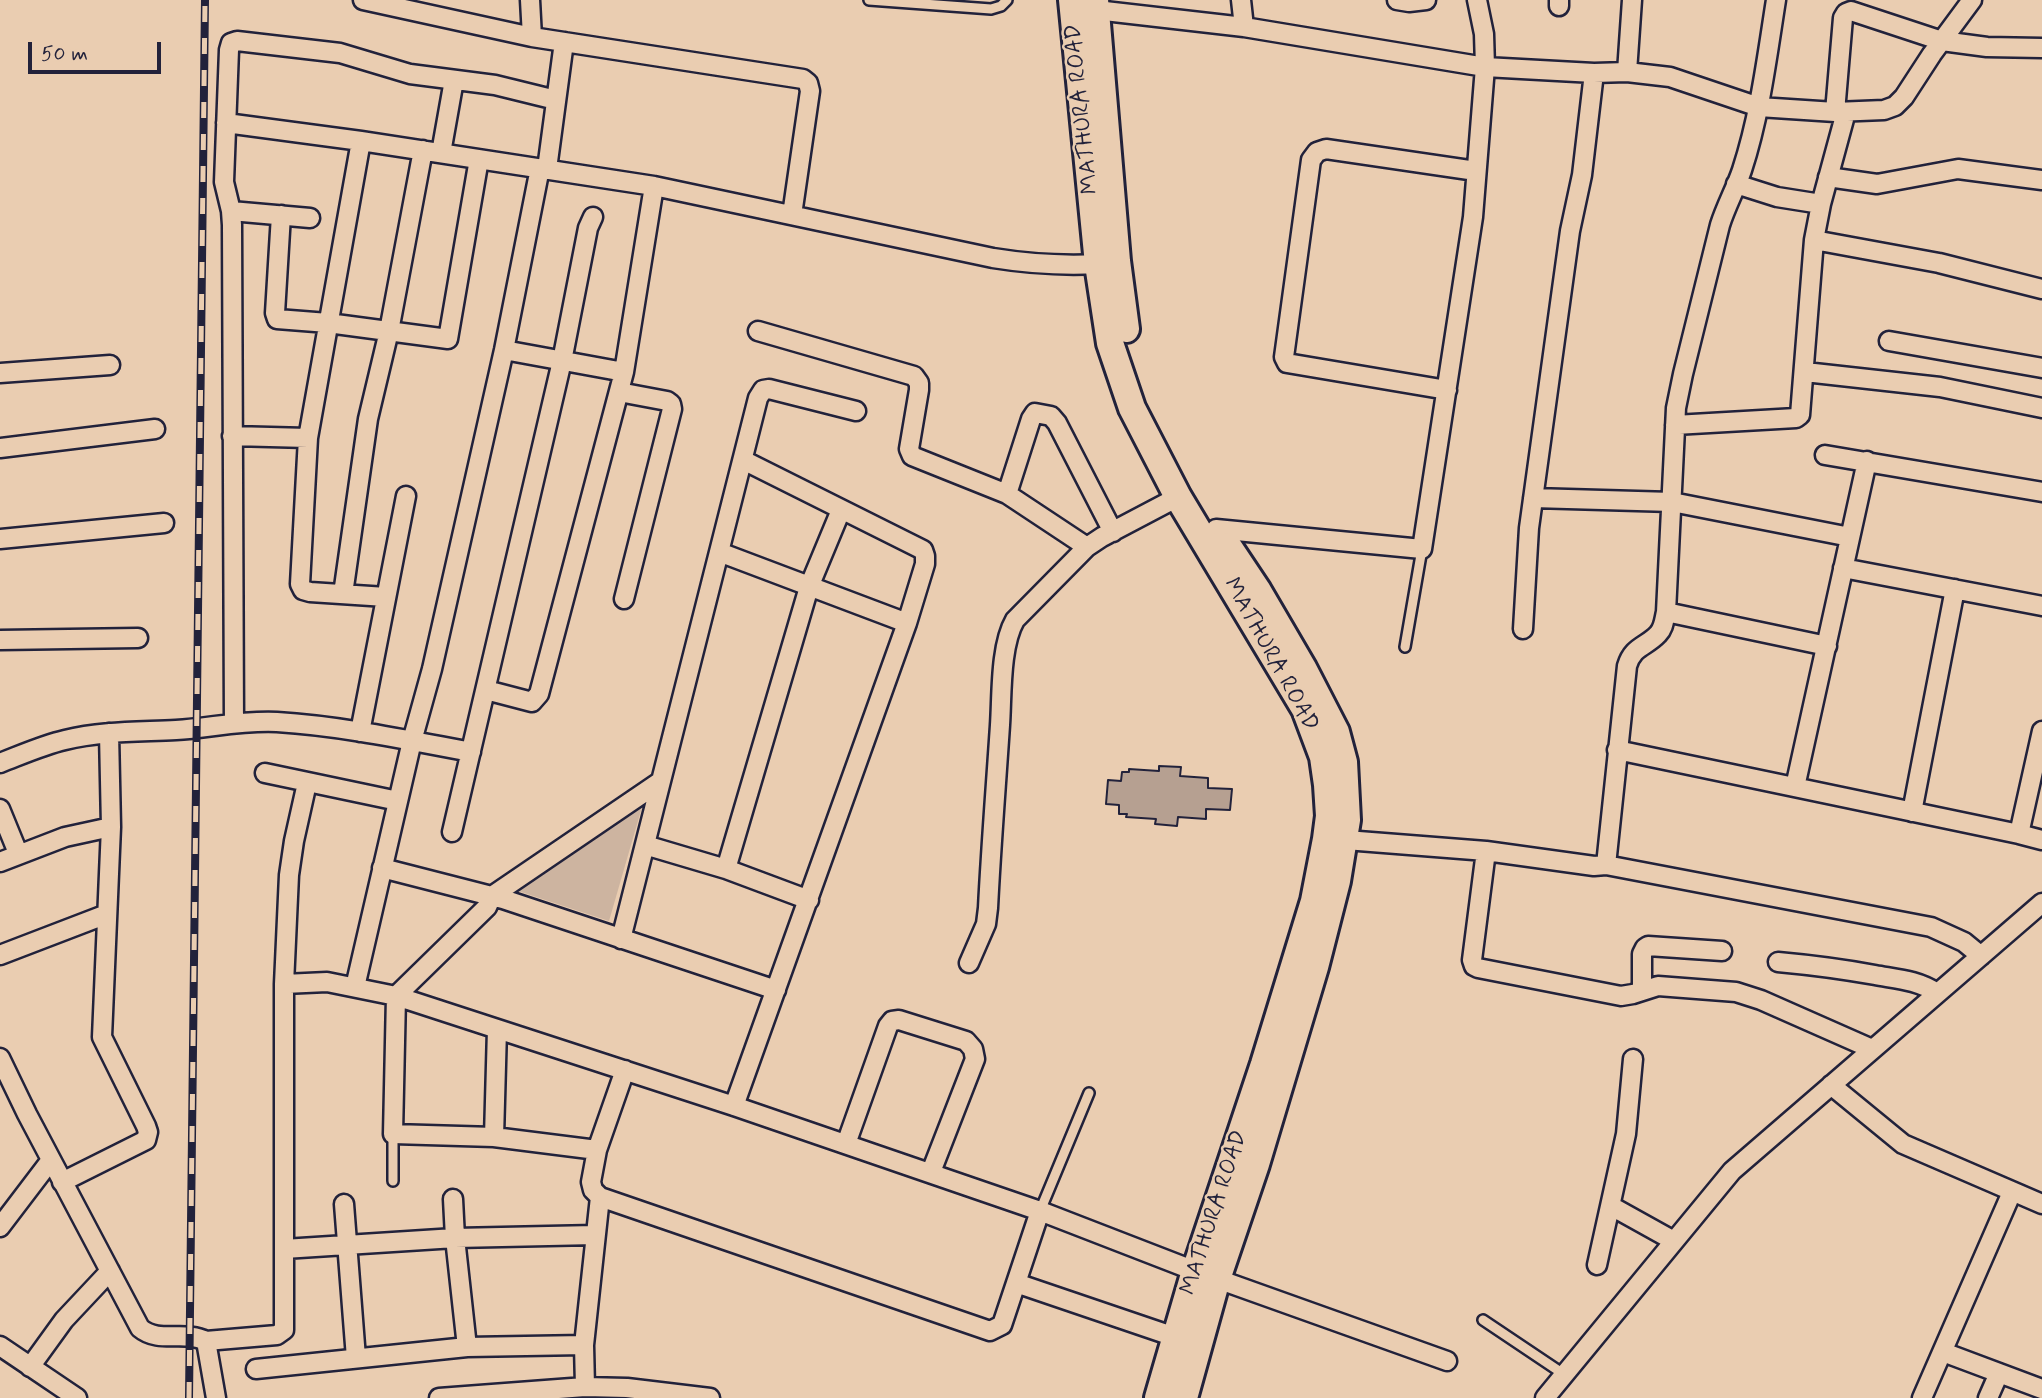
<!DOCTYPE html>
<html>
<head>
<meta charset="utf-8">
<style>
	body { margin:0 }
	#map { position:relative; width:2042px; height:1398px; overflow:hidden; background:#eacdb1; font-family:Mynerve,sans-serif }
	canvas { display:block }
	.scale { position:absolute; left:28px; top:42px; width:133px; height:32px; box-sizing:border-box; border:4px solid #22223b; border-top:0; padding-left:9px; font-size:21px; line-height:24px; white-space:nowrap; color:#22223b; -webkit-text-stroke:5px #eacdb1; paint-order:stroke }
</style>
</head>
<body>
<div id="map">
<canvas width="2042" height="1398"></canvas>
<div class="scale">50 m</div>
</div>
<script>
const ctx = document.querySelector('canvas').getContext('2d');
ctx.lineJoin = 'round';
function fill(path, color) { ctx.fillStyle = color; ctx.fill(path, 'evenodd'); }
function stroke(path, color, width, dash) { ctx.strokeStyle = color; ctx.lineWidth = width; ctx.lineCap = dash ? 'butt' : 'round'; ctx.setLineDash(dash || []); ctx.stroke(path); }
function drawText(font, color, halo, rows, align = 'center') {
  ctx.font = font + ' Mynerve,sans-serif'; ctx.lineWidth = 5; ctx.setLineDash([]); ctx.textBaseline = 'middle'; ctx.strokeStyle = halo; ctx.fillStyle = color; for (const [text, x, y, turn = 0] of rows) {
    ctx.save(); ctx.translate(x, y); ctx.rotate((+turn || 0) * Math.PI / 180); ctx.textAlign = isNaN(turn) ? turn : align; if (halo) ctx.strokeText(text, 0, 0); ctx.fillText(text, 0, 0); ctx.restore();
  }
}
fill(new Path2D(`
	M 638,804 L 642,807 L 609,921 L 515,890 Z`), '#cdb4a0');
const building = new Path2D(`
	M 1159,766 L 1181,767 L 1180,776 L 1208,778 L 1208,788 L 1232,789 L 1230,810 L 1206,809 L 1206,819 L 1178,817 L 1177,826 L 1155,824 L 1156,819 L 1126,817 L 1127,814 L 1119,814 L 1119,805 L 1106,804 L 1108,780 L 1121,781 L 1122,772 L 1129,772 L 1129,769 L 1159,771 Z`);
fill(building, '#b6a091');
stroke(building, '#22223b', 2);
const service = new Path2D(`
	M 869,0 L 991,9 L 1001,6 L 1007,0
	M 1405,647 L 1422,549
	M 393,1134 L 393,1181
	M 1040,1211 L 1089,1093
	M 1483,1320 L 1565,1375`);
const minor = new Path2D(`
	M 363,0 L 532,37 L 803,79 L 808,83 L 810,91 L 792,215
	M 530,0 L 532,37
	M 1241,0 L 1244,27
	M 1397,0 L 1409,2 L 1426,0
	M 1559,6 L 1559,0
	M 1096,10 L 1244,27 L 1485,67 L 1484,34 L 1477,0
	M 1627,72 L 1632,0
	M 1835,112 L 1843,18 L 1846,13 L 1851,11 L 1942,41 L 1987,47 L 2042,48
	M 226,123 L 361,141 L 654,186 L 993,258 C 1030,264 1060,266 1098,264
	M 361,141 L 308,438 L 300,584 L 303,590 L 310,592 L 386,597
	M 441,153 L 454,80
	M 547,169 L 564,42
	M 1828,177 L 1877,184 L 1958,169 L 2042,180
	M 1736,184 L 1777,197 L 1821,204
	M 231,211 L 310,218
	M 281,215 L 275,313 L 277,319 L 328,323 L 448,339 L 479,159
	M 1814,240 L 1939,263 L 2042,289
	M 758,331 L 914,376 L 919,383 L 919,390 L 909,449 L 912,456 L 1007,494 L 1087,547
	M 1889,341 L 2042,368
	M 504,350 L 624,372
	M 1805,372 L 1940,387 L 2042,408
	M 0,373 L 110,365
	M 1447,390 L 1287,363 L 1284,357 L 1311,160 L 1317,152 L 1326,149 L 1476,171
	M 619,392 L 667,401 L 671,404 L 672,409 L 624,599
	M 1675,425 L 1796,418 L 1800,415 L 1814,240 L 1821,204 L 1846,112
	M 232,436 L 308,438
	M 0,448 L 155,429
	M 1825,455 L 2042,492
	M 1007,494 L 1031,419 L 1035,413 L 1051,416 L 1057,423 L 1113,532
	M 1533,498 L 1672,502 L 1850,537
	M 1216,529 L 1422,549 L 1473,217 L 1485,67 L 1594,73 L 1627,72 L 1670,77 L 1759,107 L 1835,112 L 1884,110 L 1895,106 L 1904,97 L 1932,54 L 1972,0
	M 0,539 L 164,523
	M 719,552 L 907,623
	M 1843,568 L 2042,606
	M 343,594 L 368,419 L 389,331 L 423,150
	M 1666,612 L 1827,646
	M 1523,629 L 1529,528 L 1570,231 L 1582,175 L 1594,73
	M 0,640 L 138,638
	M 486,690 L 532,702 L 539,694 L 624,372 L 654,186
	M 234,723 L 232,225 L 231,211 L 224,182 L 229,50 L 231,43 L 237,41 L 340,53 L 410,74 L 495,85 L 556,100
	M 360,732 L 406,496
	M 1617,750 L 2019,834 L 2042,731
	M 0,763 C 21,755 43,745 65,740 C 102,731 139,732 176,730 C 210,728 243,720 277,722 C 342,726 407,740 471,752
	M 265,773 L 398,801
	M 1795,787 L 1867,461
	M 0,809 L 18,853
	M 1912,812 L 1955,589
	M 452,832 L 562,361 L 588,228 L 593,217
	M 2019,834 L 2042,840
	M 1333,839 L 1486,851 L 1594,866 L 1606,865 L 1627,666 C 1633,646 1646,647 1658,634 C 1664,628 1664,620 1666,612 L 1676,408 L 1683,374 L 1720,225 C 1726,206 1736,188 1742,170 C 1760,115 1767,57 1776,0
	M 645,845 L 726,869 L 809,587 L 841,510
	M 1486,851 L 1472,960 L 1474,966 L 1478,968 L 1621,996 L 1633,994 L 1658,986 L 1736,992 L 1761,1000 L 1872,1049
	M 0,862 L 65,837 L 111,827
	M 1606,865 L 1931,927 L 1964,942 L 1981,956
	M 382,868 L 503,899 L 776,990
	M 726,869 L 809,900
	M 621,939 L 758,398 L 763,390 L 769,389 L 856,411
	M 0,955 L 107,914
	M 1778,962 C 1811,965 1842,969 1875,975 C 1897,979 1918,980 1937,993
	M 969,963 L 986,924 L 988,908 C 991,847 996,786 1000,725 C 1002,695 1000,646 1015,620 L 1087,547 L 1102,537 L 1178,497
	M 284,984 L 327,982 L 396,996 L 734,1106 L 1040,1211 L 1195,1271 L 1447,1361
	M 355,987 L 412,741 L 432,669 L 504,350 L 540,168
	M 1642,991 L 1642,954 L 1645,948 L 1648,946 L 1722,951
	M 0,1058 L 27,1114 L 140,1328 C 159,1344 185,1330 206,1341 L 216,1398
	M 625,1070 L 597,1150 L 591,1182 L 593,1190 L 600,1197 L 990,1331 L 1002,1325 L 1040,1211
	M 1831,1085 L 1903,1144 L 2042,1204
	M 734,1106 L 907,623 L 925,564 L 925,556 L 923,550 L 743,460
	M 494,1137 L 497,1029
	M 846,1144 L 888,1026 L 892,1021 L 899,1020 L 966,1041 L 973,1049 L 975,1059 L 931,1172
	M 597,1150 L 494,1137 L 393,1134 L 396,996 L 487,907 L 492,896 L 661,781
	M 62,1182 L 146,1140 L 148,1132 L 146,1126 L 102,1037 L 111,827 L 109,733
	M 600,1197 L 584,1345 L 585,1387 L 627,1388 L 710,1398
	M 453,1199 L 455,1238 L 467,1347
	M 344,1204 L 356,1358
	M 1611,1206 L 1674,1241
	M 0,1227 L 51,1160
	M 284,1249 L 455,1238 L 595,1235
	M 1597,1265 L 1626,1134 L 1633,1059
	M 1016,1283 L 1175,1337
	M 206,1341 L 277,1335 L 284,1330 L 284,984 L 289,875 L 294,841 L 307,783
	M 0,1346 L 77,1398
	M 1943,1352 L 2042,1389
	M 30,1367 L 64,1320 L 110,1271
	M 256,1369 L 467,1347 L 584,1345
	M 439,1398 L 585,1387
	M 1545,1398 L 1732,1171 L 2042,903
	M 1922,1398 L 2012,1192
	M 1988,1398 L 1999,1373`);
const secondary = new Path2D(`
	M 1072,0 L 1098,264 L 1110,343 L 1132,408 L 1178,497 L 1305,709 L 1323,757 L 1327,785 L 1329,816 L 1326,839 L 1314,901 L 1264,1064 L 1195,1271 L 1158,1398
	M 1095,0 L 1117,261 L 1126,329
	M 1184,1398 L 1217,1279 L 1256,1164 L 1315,967 L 1337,881 L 1347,820 L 1344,762 L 1336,732 L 1303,668 L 1258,591 L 1228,546`);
stroke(service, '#22223b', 14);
stroke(minor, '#22223b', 23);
stroke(secondary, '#22223b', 32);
stroke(service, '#eacdb1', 9);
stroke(minor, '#eacdb1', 18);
stroke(secondary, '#eacdb1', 26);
const rail = new Path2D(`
	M 189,1398 L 205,0`);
stroke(rail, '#22223b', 8);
stroke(rail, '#eacdb1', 5, [16]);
drawText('23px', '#22223b', '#eacdb1', [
	["MATHURA ROAD",1083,109,-96],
	["MATHURA ROAD",1270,655,61],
	["MATHURA ROAD",1215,1213,-72]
]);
</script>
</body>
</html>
